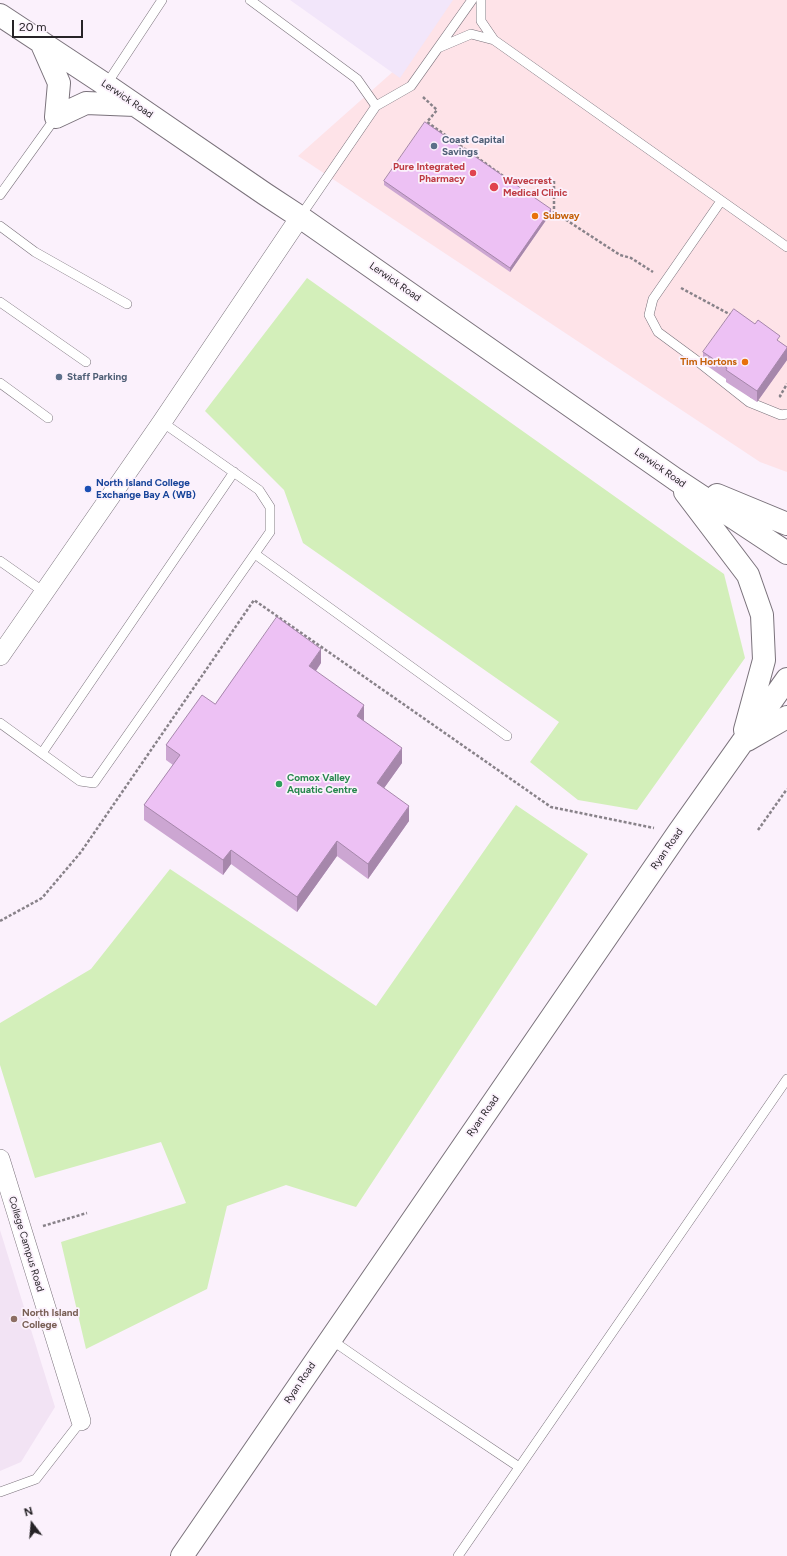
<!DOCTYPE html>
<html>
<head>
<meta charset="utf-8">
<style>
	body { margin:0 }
	#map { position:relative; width:787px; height:1556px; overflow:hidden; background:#fbf1fc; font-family:Figtree,sans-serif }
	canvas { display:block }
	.north { position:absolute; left:12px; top:1504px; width:40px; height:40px; -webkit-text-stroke:3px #fbf1fc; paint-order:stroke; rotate:344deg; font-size:11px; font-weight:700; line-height:16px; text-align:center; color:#262327 }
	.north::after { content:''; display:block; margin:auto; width:14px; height:18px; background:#262327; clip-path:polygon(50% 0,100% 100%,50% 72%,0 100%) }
	.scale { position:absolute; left:12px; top:20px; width:71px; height:18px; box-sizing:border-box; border:2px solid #262327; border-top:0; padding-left:5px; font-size:12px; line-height:14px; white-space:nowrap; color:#262327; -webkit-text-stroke:3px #fbf1fc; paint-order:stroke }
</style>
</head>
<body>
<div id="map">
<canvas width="787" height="1556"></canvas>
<div class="north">N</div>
<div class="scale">20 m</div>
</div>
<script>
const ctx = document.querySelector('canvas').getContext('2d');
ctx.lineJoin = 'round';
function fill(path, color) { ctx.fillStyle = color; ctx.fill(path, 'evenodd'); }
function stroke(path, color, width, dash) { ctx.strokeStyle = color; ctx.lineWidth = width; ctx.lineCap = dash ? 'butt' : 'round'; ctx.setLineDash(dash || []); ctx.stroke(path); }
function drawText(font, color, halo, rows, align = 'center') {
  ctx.font = font + ' Figtree,sans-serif'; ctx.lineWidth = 3.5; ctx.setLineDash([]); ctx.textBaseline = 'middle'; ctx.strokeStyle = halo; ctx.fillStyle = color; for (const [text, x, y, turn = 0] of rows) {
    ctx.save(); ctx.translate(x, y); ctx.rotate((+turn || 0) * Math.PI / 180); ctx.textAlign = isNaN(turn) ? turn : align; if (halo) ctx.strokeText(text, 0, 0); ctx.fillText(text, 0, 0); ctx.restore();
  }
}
fill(new Path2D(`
	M 444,0 L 787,0 L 787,472 L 760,462 L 298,156 L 396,69 Z`), '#fee3e8');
fill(new Path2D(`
	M 290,0 L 453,0 L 400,78 Z`), '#f2e6fa');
fill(new Path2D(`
	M 0,1230 L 55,1407 L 21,1462 L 0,1471 Z`), '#f2e3f4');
fill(new Path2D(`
	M 307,278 L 724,574 L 745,658 L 637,810 L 578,800 L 530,762 L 559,722 L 303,543 L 284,490 L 205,411 Z
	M 516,805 L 588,854 L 356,1207 L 286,1185 L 227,1206 L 207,1289 L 86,1349 L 61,1242 L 186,1203 L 161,1142 L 35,1178 L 0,1065 L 0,1023 L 91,969 L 170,869 L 376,1006 Z`), '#d3efba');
const lane = new Path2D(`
	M 250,0 L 357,79 L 376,106
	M 481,0 L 481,21 L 494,40
	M 438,48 L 471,34 L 494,40 L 787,247
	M 106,85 L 162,0
	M 0,195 L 56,117
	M 721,201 L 653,299 L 649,315 L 658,332 L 696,360 L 749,402 L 781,415 L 787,414
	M 300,217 L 376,106 L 411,86 L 472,0
	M 0,226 L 35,252 L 127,304
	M 0,302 L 86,362
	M 0,383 L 48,418
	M 255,554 L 507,736
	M 0,561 L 44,592
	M 0,723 L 80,781 L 94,783 L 270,532 L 270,507 L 259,490 L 162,422
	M 42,753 L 234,472
	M 330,1339 L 401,1388 L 519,1467
	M 0,1492 L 36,1479 L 81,1421
	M 458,1556 L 787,1079`);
const street = new Path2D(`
	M 0,656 L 162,422 L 300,217
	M 0,1159 L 81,1421`);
const secondary = new Path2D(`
	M 0,15 L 106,85 L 265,194 L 300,217 L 675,479 L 787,553
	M 41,42 L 59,83 L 56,117
	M 56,117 L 86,103 L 135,105
	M 685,492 L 748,575 L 762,615 L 764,660 L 745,730
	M 717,495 L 787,524
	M 747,740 L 787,717
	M 182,1556 L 678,833 L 787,679`);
stroke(lane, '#7a727b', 10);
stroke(street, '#7a727b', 20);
stroke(secondary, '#7a727b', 24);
stroke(new Path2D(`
	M 423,97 L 437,110 L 427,122 L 506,178
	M 554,181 L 554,212 L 620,255 L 631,258 L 653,272
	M 681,288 L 731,315
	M 781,397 L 780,396 L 787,384
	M 758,830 L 787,789
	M 0,921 L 42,898 L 81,852 L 254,600 L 551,807 L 654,828
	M 43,1226 L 87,1213`), '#888289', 2.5, [3, 2]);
stroke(lane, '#fff', 9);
stroke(street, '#fff', 19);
stroke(secondary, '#fff', 22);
fill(new Path2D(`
	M 384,181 L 551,213 L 510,272 L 384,185 Z
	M 780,342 L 787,347 L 787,360 L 757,402 L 726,382 L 726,379 L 703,363 L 703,352 Z
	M 321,663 L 316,671 L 364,720 L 364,721 L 402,763 L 384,788 L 409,821 L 368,879 L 337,856 L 297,912 L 231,864 L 223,875 L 144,820 L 144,805 L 173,765 L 166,760 L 166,745 Z`), '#cca6d2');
fill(new Path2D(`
	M 551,209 L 551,213 L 510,272 L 510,268 Z
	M 787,348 L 787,360 L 757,402 L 757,391 Z
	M 321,649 L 321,663 L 309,681 L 309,666 Z
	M 364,705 L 364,720 L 357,731 L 357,716 Z
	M 402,748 L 402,763 L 377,798 L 377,783 Z
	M 409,806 L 409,821 L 368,879 L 368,864 Z
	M 337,841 L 337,856 L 297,912 L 297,897 Z
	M 231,850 L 231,864 L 223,875 L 223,860 Z`), '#a687ab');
const building = new Path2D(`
	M 425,122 L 551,209 L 510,268 L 384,181 Z
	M 734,309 L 755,324 L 758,320 L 780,336 L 777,340 L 787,347 L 787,348 L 757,391 L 726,370 L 727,368 L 703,352 Z
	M 277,617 L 321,649 L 309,666 L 364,705 L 357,716 L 402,748 L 377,783 L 409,806 L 368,864 L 337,841 L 297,897 L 231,850 L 223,860 L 144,805 L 180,755 L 166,745 L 202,695 L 215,704 Z`);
fill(building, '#edc1f4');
stroke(building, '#a687ab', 1);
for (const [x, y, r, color] of [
	[434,146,4,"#5c6f8a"],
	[473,173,4,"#e0444e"],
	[494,187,5,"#e0444e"],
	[535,216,4,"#e8710a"],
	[745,362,4,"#e8710a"],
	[59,377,4,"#5c6f8a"],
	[88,489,4,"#1a4fb4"],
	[279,784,4,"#2e9e5b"],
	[14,1319,4,"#8d6e63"]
]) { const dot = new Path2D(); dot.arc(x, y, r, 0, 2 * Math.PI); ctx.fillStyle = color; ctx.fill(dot); stroke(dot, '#fbf1fc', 1.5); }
drawText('10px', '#262327', '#fbf1fc', [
	["Lerwick Road",127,99,34],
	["Lerwick Road",395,282,35],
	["Lerwick Road",660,468,35],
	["Ryan Road",667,849,-55],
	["Ryan Road",483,1116,-55],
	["College Campus Road",26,1244,73],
	["Ryan Road",300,1383,-56]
]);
drawText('bold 10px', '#4e5e75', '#fbf1fc', [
	["Coast Capital",442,140],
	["Savings",442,152],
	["Staff Parking",67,377]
], 'left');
drawText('bold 10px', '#be3a42', '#fbf1fc', [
	["Pure Integrated",465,167],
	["Pharmacy",465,179],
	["Wavecrest",503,181,"left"],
	["Medical Clinic",503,193,"left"]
], 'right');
drawText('bold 10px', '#c56008', '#fbf1fc', [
	["Subway",543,216],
	["Tim Hortons",737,362,"right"]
], 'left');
drawText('bold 10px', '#164399', '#fbf1fc', [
	["North Island College",96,483],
	["Exchange Bay A (WB)",96,495]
], 'left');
drawText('bold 10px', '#27864d', '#fbf1fc', [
	["Comox Valley",287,778],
	["Aquatic Centre",287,790]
], 'left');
drawText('bold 10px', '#785e54', '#fbf1fc', [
	["North Island",22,1313],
	["College",22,1325]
], 'left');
</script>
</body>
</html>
